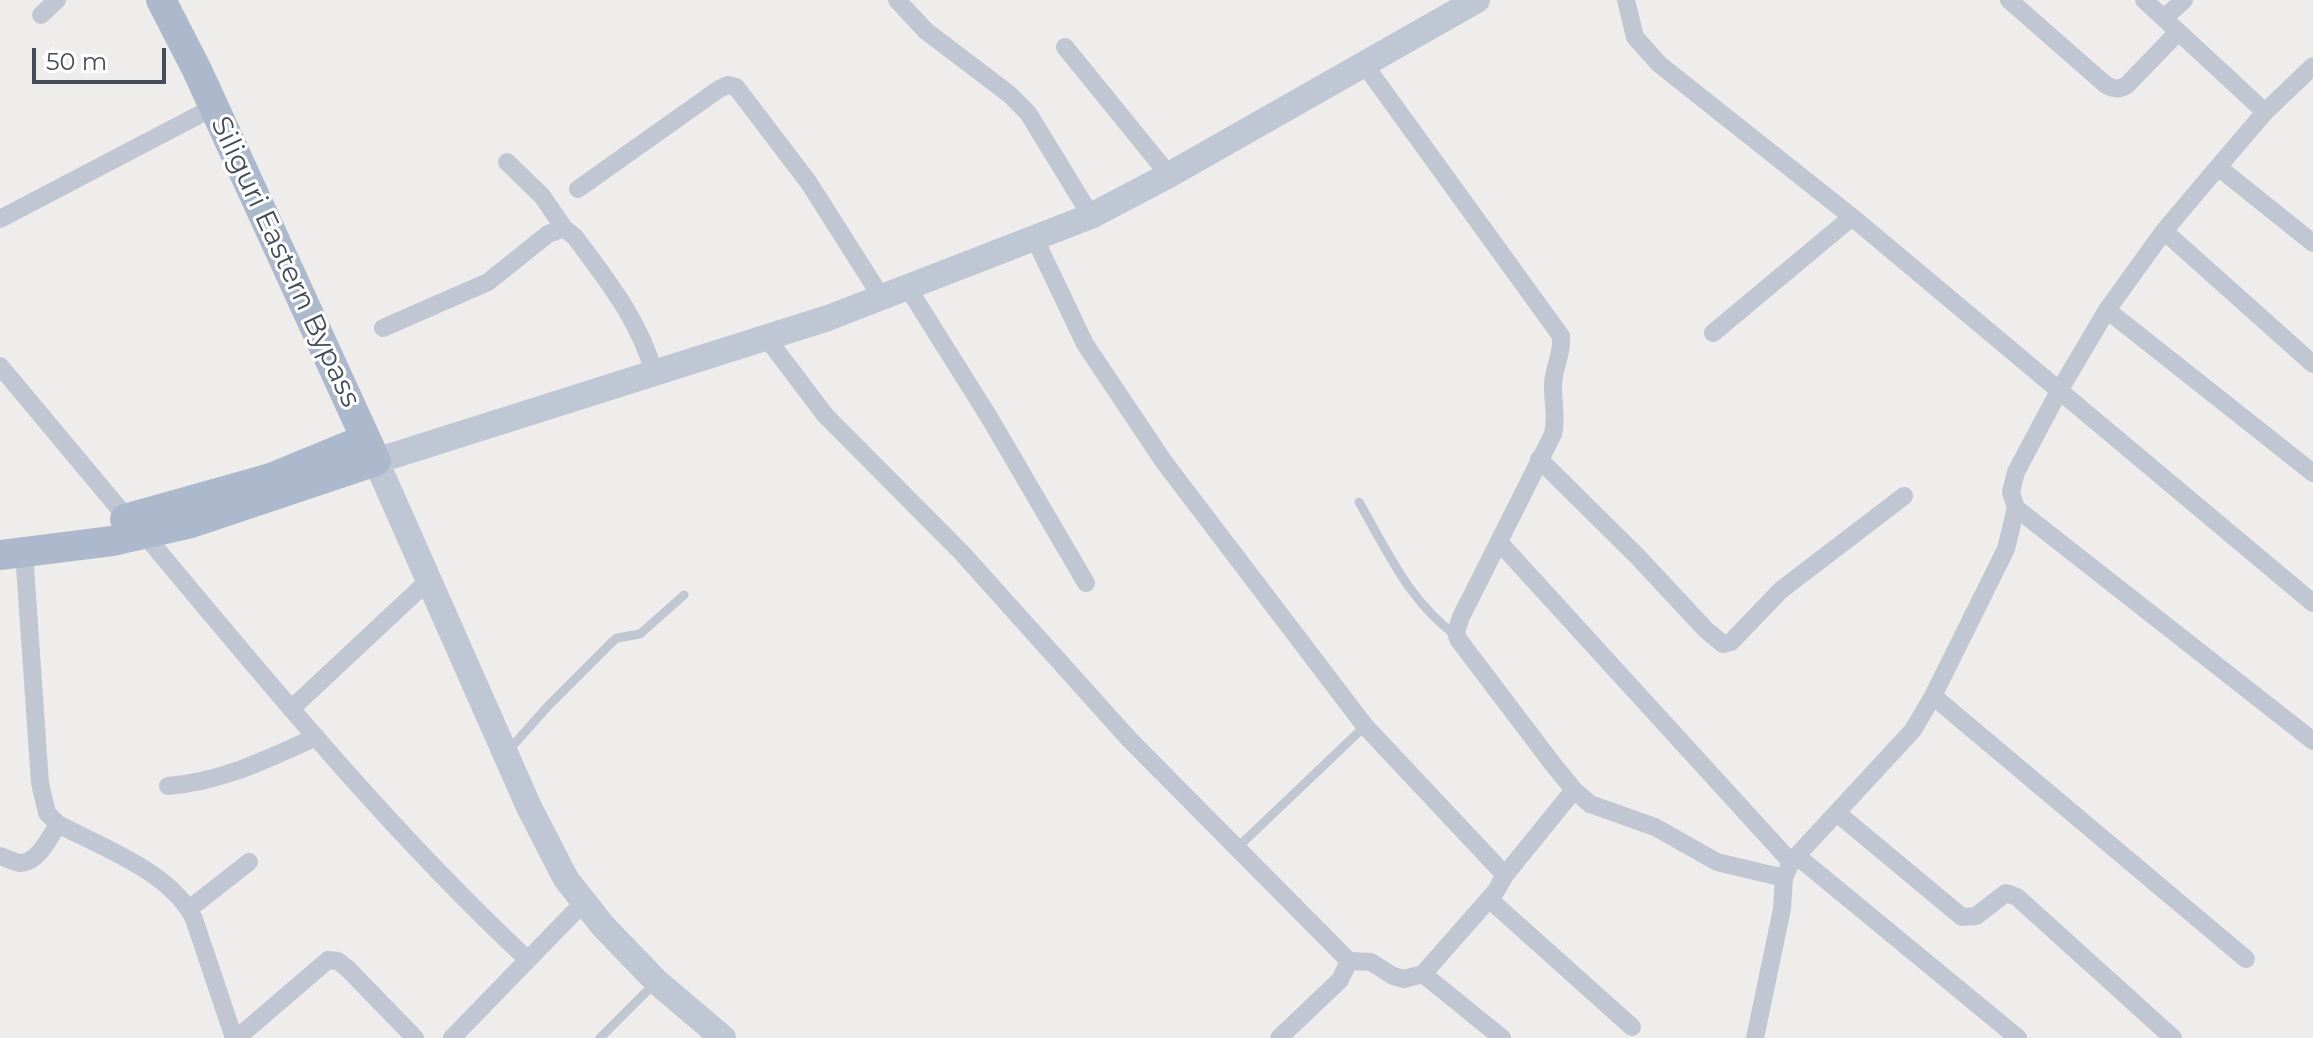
<!DOCTYPE html>
<html>
<head>
<meta charset="utf-8">
<style>
	body { margin:0 }
	#map { position:relative; width:2313px; height:1038px; overflow:hidden; background:#efedec; font-family:Montserrat,sans-serif }
	canvas { display:block }
	.scale { position:absolute; left:32px; top:48px; width:134px; height:36px; box-sizing:border-box; border:4px solid #454d59; border-top:0; padding-left:10px; font-size:24px; line-height:28px; white-space:nowrap; color:#454d59; -webkit-text-stroke:6px #fff; paint-order:stroke }
</style>
</head>
<body>
<div id="map">
<canvas width="2313" height="1038"></canvas>
<div class="scale">50 m</div>
</div>
<script>
const ctx = document.querySelector('canvas').getContext('2d');
ctx.lineJoin = 'round';
function stroke(path, color, width, dash) { ctx.strokeStyle = color; ctx.lineWidth = width; ctx.lineCap = dash ? 'butt' : 'round'; ctx.setLineDash(dash || []); ctx.stroke(path); }
function drawText(font, color, halo, rows, align = 'center') {
  ctx.font = font + ' Montserrat,sans-serif'; ctx.lineWidth = 6; ctx.setLineDash([]); ctx.textBaseline = 'middle'; ctx.strokeStyle = halo; ctx.fillStyle = color; for (const [text, x, y, turn = 0] of rows) {
    ctx.save(); ctx.translate(x, y); ctx.rotate((+turn || 0) * Math.PI / 180); ctx.textAlign = isNaN(turn) ? turn : align; if (halo) ctx.strokeText(text, 0, 0); ctx.fillText(text, 0, 0); ctx.restore();
  }
}
stroke(new Path2D(`
	M 1359,502 C 1387,551 1410,603 1457,636
	M 508,751 L 548,706 L 612,642 L 617,638 L 640,634 L 684,595
	M 1237,848 L 1365,726
	M 600,1038 L 654,984`), '#c0c7d2', 9);
stroke(new Path2D(`
	M 897,0 L 926,31 L 1009,94 L 1028,113 L 1091,216
	M 1626,0 L 1635,37 L 1659,64 L 1852,217 L 2313,603
	M 2009,0 L 2106,85 C 2114,89 2119,90 2127,85 L 2178,32
	M 2144,0 L 2265,112
	M 41,15 L 57,0
	M 2164,18 L 2184,0
	M 1065,47 L 1169,175
	M 1364,64 L 1561,336 C 1563,356 1552,369 1553,388 C 1553,404 1557,417 1553,434 L 1461,617 L 1456,632 L 1458,639 L 1552,763 L 1574,790 L 1590,804 L 1655,827 L 1717,862 L 1784,878
	M 507,162 L 542,196 L 564,228
	M 2218,167 L 2313,243
	M 578,189 L 719,89 L 728,85 L 736,87 L 809,183 L 882,298
	M 0,219 L 214,107
	M 2164,231 L 2313,364
	M 1035,239 L 1085,344 L 1164,462 L 1365,726 L 1505,875
	M 908,288 L 989,417 L 1086,583
	M 2107,310 L 2313,473
	M 383,328 L 488,282 L 548,234 L 564,228 L 575,237 C 608,282 638,318 654,372
	M 1713,333 L 1852,217
	M 766,337 L 825,415 L 962,553 L 1129,739 L 1349,961 L 1371,962 L 1393,976 L 1404,979 L 1423,974 L 1496,891 L 1505,875 L 1574,790
	M 0,366 L 127,518
	M 1539,459 L 1637,556 L 1706,630 L 1723,644 L 1731,642 L 1781,590 L 1904,496
	M 2016,508 L 2313,741
	M 144,534 C 266,680 388,829 527,959
	M 1499,542 L 1791,862
	M 24,552 L 40,783 L 47,813 L 58,824 C 103,848 171,872 194,919 L 234,1038
	M 1933,696 L 2246,959
	M 291,709 L 429,580
	M 168,786 C 222,782 267,759 316,737
	M 1837,813 L 1962,917 L 1976,916 L 2006,893 L 2017,897 L 2173,1038
	M 0,856 C 6,858 14,862 20,863 C 38,863 50,837 58,824
	M 1797,856 L 2018,1038
	M 1489,899 L 1632,1027
	M 189,909 L 249,862
	M 1423,974 L 1502,1038
	M 237,1038 L 328,960 L 338,961 L 348,969 L 415,1038
	M 452,1038 L 584,902
	M 1279,1038 L 1340,980 L 1349,961
	M 1755,1038 L 1782,909 L 1784,878 L 1791,862 L 1913,730 L 1933,696 L 2006,549 L 2016,508 L 2011,492 L 2016,472 L 2059,391 L 2107,310 L 2164,231 L 2218,167 L 2265,112 L 2313,66`), '#c0c7d2', 18);
stroke(new Path2D(`
	M 723,1038 L 657,982 L 603,926 L 566,879 L 529,807 L 376,461 L 828,318 L 1091,216 L 1169,175 L 1477,0`), '#bfc7d5', 26);
stroke(new Path2D(`
	M 125,519 L 271,478 L 366,439
	M 0,555 L 112,541 L 191,523 L 376,461 L 197,70 L 161,0`), '#acb8cb', 30);
drawText('28px', '#454d59', '#fff', [
	["Siliguri Eastern Bypass",285,262,65]
]);
</script>
</body>
</html>
